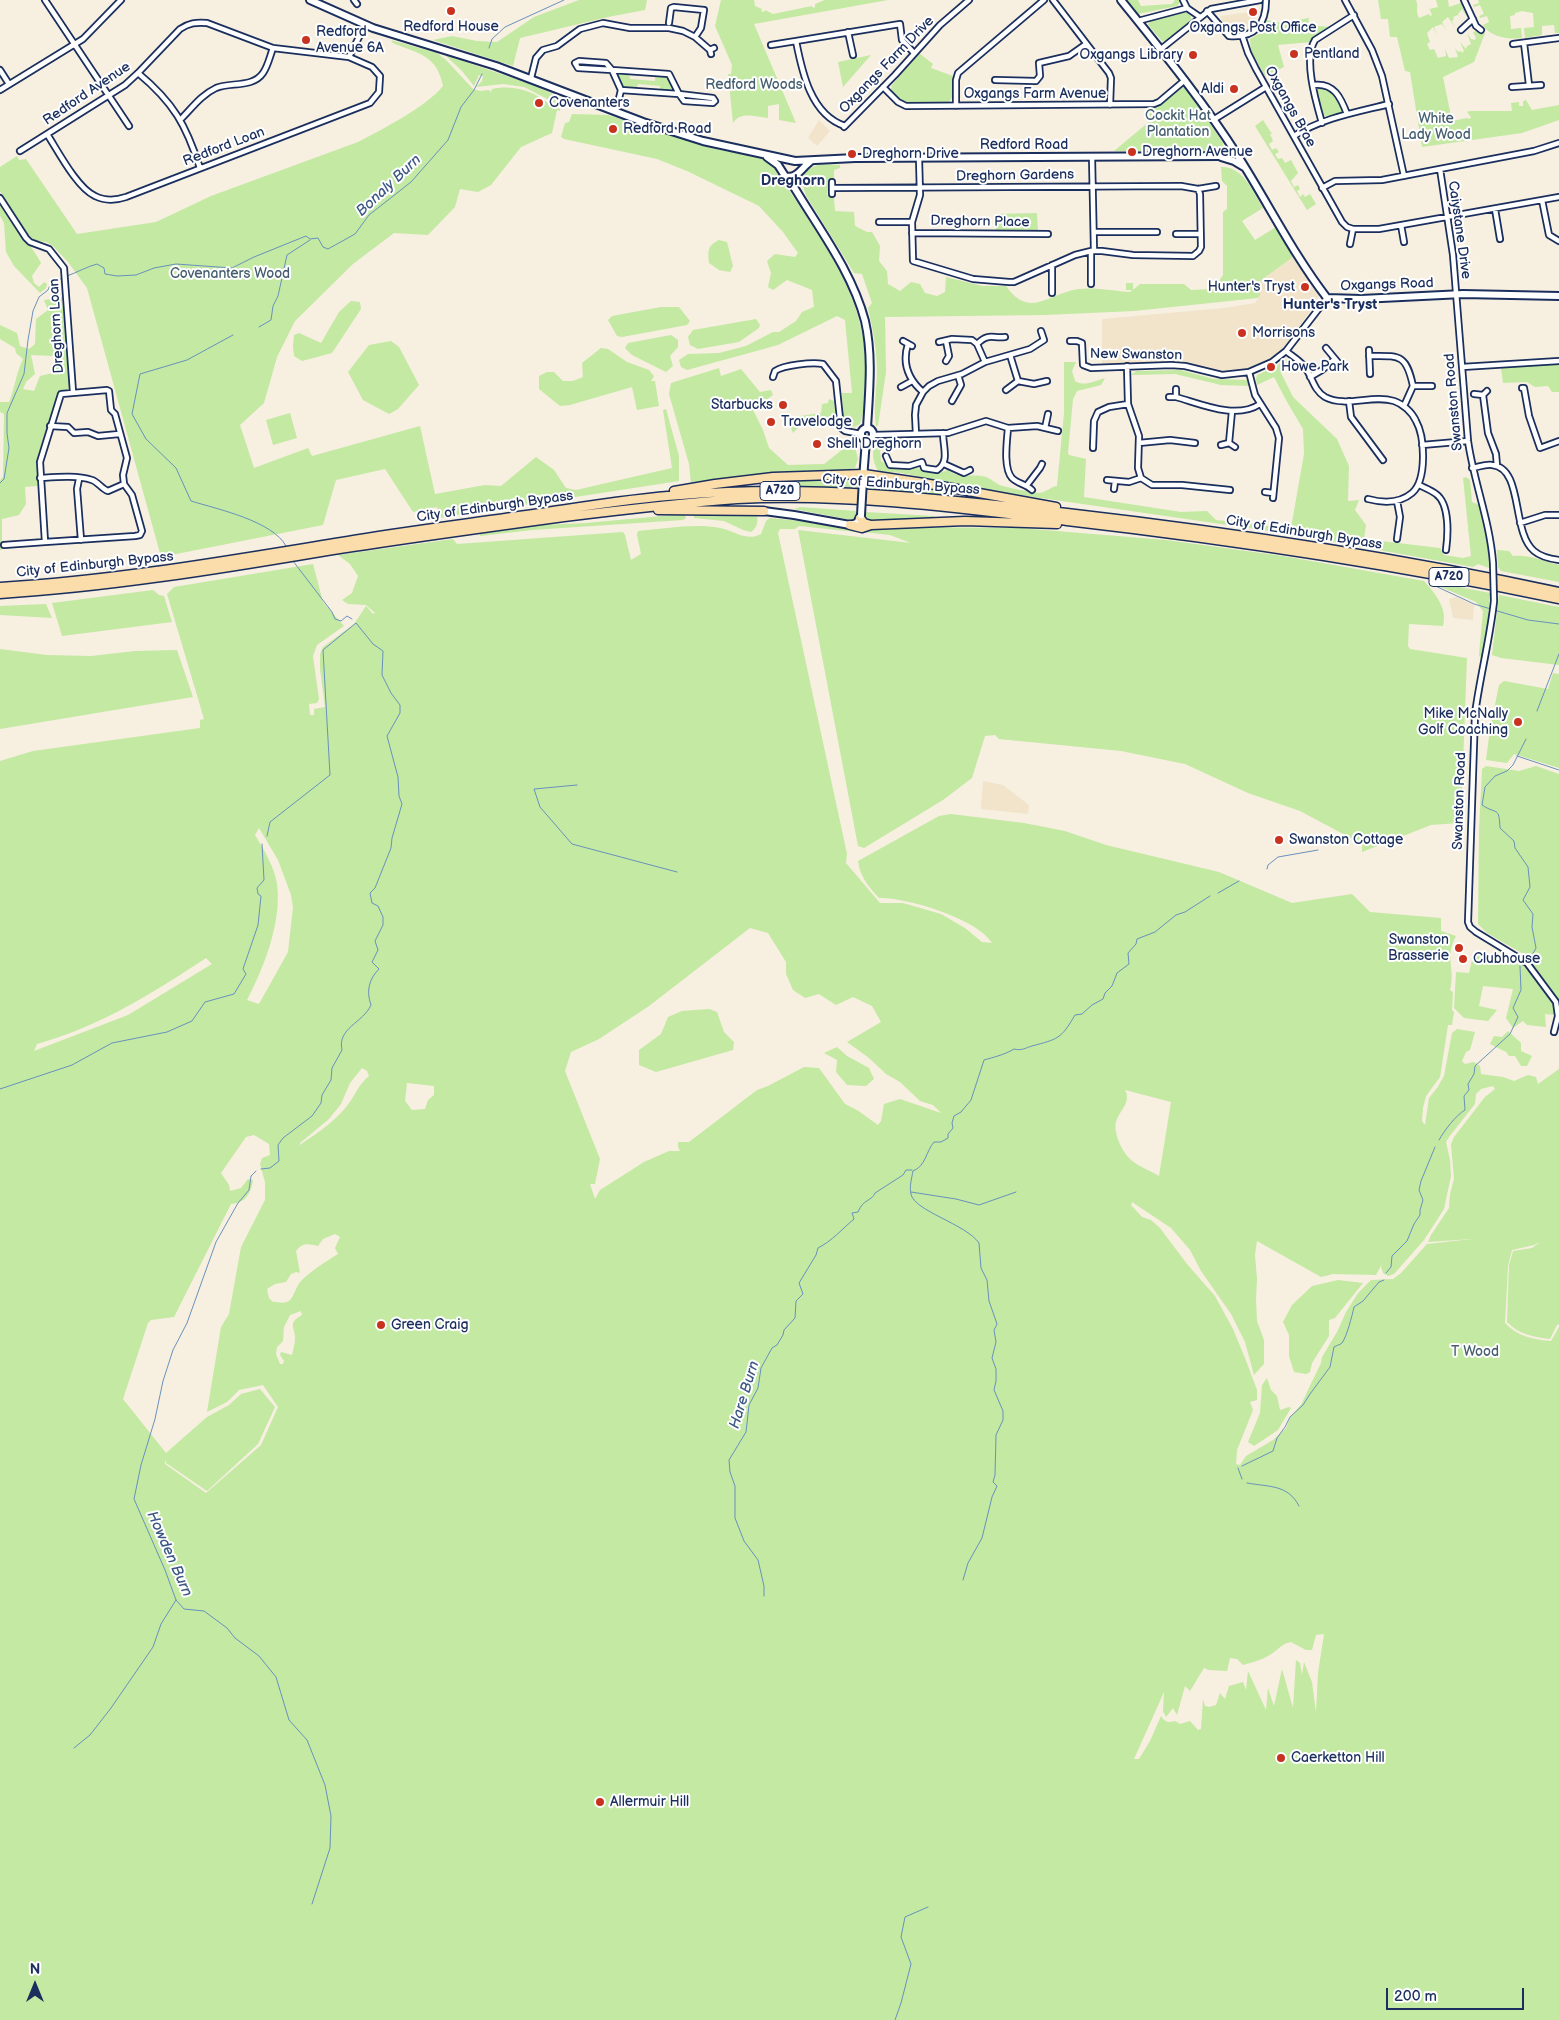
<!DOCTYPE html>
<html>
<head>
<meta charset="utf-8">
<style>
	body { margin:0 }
	#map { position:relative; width:1559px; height:2020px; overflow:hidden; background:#f7efe0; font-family:"Balsamiq Sans",sans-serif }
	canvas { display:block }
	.north { position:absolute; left:10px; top:1960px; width:50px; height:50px; -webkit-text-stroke:4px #fff; paint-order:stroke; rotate:0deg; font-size:14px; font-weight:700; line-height:20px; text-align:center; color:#1b2f5e }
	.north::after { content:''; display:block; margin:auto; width:18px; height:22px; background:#1b2f5e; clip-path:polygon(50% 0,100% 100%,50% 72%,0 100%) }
	.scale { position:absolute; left:1386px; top:1988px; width:138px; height:22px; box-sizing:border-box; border:2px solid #1b2f5e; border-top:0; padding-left:6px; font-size:15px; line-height:18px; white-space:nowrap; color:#1b2f5e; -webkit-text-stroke:4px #fff; paint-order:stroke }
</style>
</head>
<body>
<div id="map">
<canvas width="1559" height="2020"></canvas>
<div class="north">N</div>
<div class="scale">200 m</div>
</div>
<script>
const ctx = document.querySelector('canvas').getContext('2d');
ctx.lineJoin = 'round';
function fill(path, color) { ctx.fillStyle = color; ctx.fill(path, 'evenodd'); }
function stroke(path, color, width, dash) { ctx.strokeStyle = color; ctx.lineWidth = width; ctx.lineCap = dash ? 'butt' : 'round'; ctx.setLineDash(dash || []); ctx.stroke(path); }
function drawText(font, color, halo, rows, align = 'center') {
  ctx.font = font + ' "Balsamiq Sans",sans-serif'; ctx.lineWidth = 4; ctx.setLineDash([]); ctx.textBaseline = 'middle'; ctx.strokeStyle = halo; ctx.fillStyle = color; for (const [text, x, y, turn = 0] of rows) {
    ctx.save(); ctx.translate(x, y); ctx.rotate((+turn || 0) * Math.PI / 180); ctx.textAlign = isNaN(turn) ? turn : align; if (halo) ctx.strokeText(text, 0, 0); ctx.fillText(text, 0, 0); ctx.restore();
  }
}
fill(new Path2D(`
	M 1257,11 L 1253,30 L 1232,34 L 1222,21 L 1221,16 Z
	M 819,120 L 830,131 L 817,146 L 808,138 Z
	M 1293,257 L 1319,296 L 1312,309 L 1283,348 L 1270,359 L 1250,368 L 1230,371 L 1215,370 L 1177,361 L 1102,364 L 1102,319 L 1224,308 L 1255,303 L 1260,295 L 1260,281 Z
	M 1456,597 L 1474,605 L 1473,620 L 1453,618 L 1449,599 Z
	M 983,781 L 1003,785 L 1029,805 L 1028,814 L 981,809 Z`), '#f1e4ca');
fill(new Path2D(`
	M 579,0 L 647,0 L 645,10 L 608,17 L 520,38 L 513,66 L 433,40 L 452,36 L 477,41 L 497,42 L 534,17 Z
	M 721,0 L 754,0 L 755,6 L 762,9 L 761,11 L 764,12 L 765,10 L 773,14 L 812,6 L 813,8 L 815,7 L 815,4 L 825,0 L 888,0 L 754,24 L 796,123 L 779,120 L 779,104 L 768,106 L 768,118 C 755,117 741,111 733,123 L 728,74 L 731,74 L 732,65 L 715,26 Z
	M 1127,0 L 1138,0 L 1141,6 L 1172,4 L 1175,0 L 1179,0 L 1180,2 L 1177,6 L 1138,14 Z
	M 1378,0 L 1416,0 C 1419,6 1415,10 1419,18 L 1429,14 L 1430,16 L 1432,15 L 1428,5 L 1430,9 L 1438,7 L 1436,0 L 1448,0 L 1449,7 L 1461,3 L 1467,17 L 1462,9 L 1458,14 L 1461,20 L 1458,15 L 1453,17 L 1454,19 L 1452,21 L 1455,27 L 1448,17 L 1442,22 L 1446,31 L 1442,24 L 1434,27 L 1437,35 L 1433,27 L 1427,33 L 1430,42 L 1427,44 L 1430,50 L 1434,49 L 1438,58 L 1446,56 L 1445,49 L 1449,58 L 1458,57 L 1455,48 L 1458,52 L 1461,51 L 1462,53 L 1464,51 L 1460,42 L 1466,49 L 1467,46 L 1471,44 L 1467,33 L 1471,39 L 1475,40 L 1476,38 L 1473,32 L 1476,31 L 1481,33 L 1483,31 L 1485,33 L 1474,62 L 1443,77 L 1452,121 L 1467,118 L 1470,119 L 1471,117 L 1467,112 L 1470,111 L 1512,111 L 1511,103 L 1519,102 L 1519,106 L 1523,106 L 1523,101 L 1526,100 L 1532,110 L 1559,105 L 1559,120 L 1522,133 L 1422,147 L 1410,72 L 1405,71 L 1397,37 L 1390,37 L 1388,19 L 1381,19 Z
	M 1478,0 L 1559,0 L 1559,33 L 1555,33 L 1554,25 L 1542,26 L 1542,35 L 1525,38 L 1524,28 L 1534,27 L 1533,13 L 1522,11 L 1515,13 L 1515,15 L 1510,16 L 1511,29 L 1521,28 L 1522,38 C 1509,40 1490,37 1483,25 L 1489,22 L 1487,16 L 1480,18 L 1479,16 L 1484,14 L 1480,5 L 1474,7 L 1473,5 L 1479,3 Z
	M 1183,13 L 1188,13 L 1191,17 L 1191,21 L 1167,41 L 1162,41 L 1148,25 L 1150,21 Z
	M 1309,18 L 1308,25 L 1330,27 L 1313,38 L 1311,42 L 1278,45 L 1284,67 L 1265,76 L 1251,52 L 1250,39 L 1262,32 L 1266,20 L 1281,23 Z
	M 391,40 L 437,53 L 446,60 L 473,89 L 480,91 L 489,90 L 491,92 L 492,89 C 508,85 529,89 542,99 C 548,103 552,106 560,109 L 560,111 L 557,110 L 552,133 L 521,147 L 491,185 L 478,192 L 460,189 L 455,207 L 428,235 L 394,233 L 353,264 L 295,321 L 277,357 L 264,403 L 240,425 L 254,468 L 308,448 L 312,456 L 420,426 L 435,494 L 485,485 L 501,486 L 536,457 L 554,470 L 566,488 L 576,490 L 672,468 L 663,410 L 666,409 L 679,456 L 679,481 L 439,518 L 437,507 L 413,512 L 385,469 L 336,480 L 323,525 L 161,557 L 87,288 L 68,262 L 53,246 L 46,242 L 36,241 L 28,235 L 0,191 L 0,167 L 17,156 L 19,160 L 26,159 L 77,234 L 156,222 L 211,196 L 358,142 C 383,129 426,107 443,86 C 437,55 419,54 393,43 Z
	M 919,53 L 933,64 L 931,68 L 953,76 L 952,98 L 948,103 L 904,102 L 891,90 L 892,85 Z
	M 445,55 L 530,84 L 560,97 L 562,102 L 561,106 L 524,87 L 503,84 L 476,87 L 482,81 L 483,76 L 479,75 L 474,86 L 462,71 Z
	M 871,55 L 843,87 L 838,62 Z
	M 618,73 L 629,74 L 630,79 L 655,81 L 655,76 L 669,77 L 676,91 L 660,91 L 660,86 L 638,84 L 636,89 L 624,88 L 617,75 Z
	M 1184,85 L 1223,143 L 1223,148 L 1219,151 L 1114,151 L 1150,121 L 1149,109 L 1155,108 Z
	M 1317,88 C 1332,86 1339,98 1343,110 L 1341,113 L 1329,117 L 1323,115 L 1318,100 Z
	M 572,114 L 608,115 L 720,150 L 760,157 L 772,163 L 779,178 L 785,184 C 824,244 866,297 866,371 C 866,391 866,405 860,424 L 854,427 L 849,426 L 843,420 L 842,393 L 852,393 L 845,320 L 837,316 L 778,345 L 687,370 L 681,367 L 679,360 L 688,354 L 719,353 L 746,346 L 773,332 L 779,332 L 796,321 L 802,312 L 814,307 L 812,290 L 787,280 L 773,290 L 768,287 L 771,273 L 767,261 L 775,254 L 795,257 L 798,253 L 783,232 L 759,206 L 687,171 L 657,159 L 564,139 L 561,137 L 565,123 L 569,122 Z
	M 1263,120 L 1272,134 L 1270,134 L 1273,141 L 1269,144 L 1272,150 L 1276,148 L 1279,152 L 1275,154 L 1278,159 L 1282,158 L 1285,163 L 1291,160 L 1298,173 L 1291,181 L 1294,187 L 1298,185 L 1300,189 L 1297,191 L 1300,197 L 1303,194 L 1305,197 L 1310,194 L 1316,204 L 1307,210 L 1255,126 Z
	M 820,164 L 840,165 L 840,168 L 834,170 L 834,181 L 829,183 L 827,195 L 834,198 L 835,211 L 854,212 L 855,226 L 867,232 L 872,232 L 880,246 L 879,261 L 887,271 L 888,284 L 900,291 L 911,282 L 920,284 L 925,293 L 937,296 L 945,292 L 946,277 L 982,286 L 1006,286 C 1030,320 1048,293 1079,289 C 1095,287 1114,291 1130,292 L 1132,290 L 1126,290 L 1126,283 L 1133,283 L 1133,290 L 1140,284 L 1184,284 L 1191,290 L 1214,289 L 1223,275 L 1223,212 L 1227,209 L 1227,186 L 1222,181 L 1221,167 C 1243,166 1253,192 1263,208 L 1242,221 L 1255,240 L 1276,227 L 1293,257 L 1260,281 L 1260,295 L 1258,298 L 1134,311 L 1045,315 L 885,317 L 886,372 L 878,426 L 876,426 C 873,407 877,389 877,371 C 877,350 873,329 868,308 L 872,303 L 862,274 L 854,273 L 807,197 C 803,187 800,180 804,171 Z
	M 0,202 C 13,223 29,241 41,263 L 32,276 L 34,283 L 39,287 L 44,282 L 47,284 L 46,288 L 40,293 L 14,266 L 6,252 L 4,223 L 0,216 Z
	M 1037,213 L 1038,231 L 996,231 L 996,214 Z
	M 719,240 L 727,242 L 733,266 L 730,272 L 719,270 L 709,263 C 708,251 707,246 719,240 Z
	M 62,297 L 70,388 L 58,394 L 37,458 L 37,486 L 25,487 L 26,504 L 19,515 L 2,519 L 2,550 L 0,550 L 0,480 L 3,477 L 4,414 L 0,412 L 0,402 L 9,402 C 15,388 16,373 23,359 L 16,353 L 15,348 L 0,339 L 0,325 L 17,333 L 20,346 L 29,349 L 35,344 L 36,319 L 48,310 L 44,300 ZM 31,355 L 53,356 L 53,373 L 40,376 L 34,391 L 23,389 L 26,382 L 35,374 Z
	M 351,301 L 360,302 L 361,309 L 332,353 L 302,361 L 294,356 L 293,347 L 294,335 L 299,333 L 321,343 L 339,312 Z
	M 661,307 L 679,307 L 690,321 L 687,325 L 622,337 L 617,336 L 608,320 L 612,316 Z
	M 756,319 L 760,325 L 759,328 L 739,342 L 698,349 L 690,345 L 688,337 L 693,330 Z
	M 671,335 L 678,340 L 678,347 L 670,356 L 673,366 L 666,372 L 632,355 L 625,348 L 628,343 Z
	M 391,341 L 399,347 L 419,385 L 398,409 L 389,414 L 363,400 L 348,372 L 369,345 Z
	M 601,348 L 608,349 L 627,362 L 649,370 L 654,376 L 651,381 L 655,381 L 659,406 L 637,410 L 632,387 L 570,405 L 560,406 L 539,389 L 539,376 L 547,372 L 554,372 L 563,381 L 573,381 L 583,377 L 582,363 Z
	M 1284,359 L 1290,360 L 1281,373 L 1293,397 L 1337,439 L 1349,466 L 1348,501 L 1359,500 L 1355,510 L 1366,525 L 1364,539 L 1440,548 L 1444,555 L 1463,558 L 1471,556 L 1463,478 L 1466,477 L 1470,480 L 1472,502 L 1480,505 L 1488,540 L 1489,568 L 1478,564 L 1473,567 L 1290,534 L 1034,497 L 971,488 L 902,473 L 878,471 C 873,461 871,454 876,443 L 880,441 L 883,442 L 884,446 L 880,451 L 881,461 C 893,469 903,466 916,468 C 930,471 933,476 948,470 C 960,480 972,473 986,477 C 992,479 997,485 1003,486 C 1015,489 1027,492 1039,493 C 1045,493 1050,487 1057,486 L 1064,413 L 1064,362 L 1076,362 L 1072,371 L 1075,381 C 1084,387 1095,381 1105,378 L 1101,385 L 1077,391 L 1073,399 L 1068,453 L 1069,455 L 1086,459 L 1084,497 L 1181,512 L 1207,511 L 1216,520 L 1291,528 L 1304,454 L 1303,429 L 1286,400 L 1274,377 L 1257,385 L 1256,379 L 1257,375 L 1277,366 Z
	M 1555,364 L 1559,365 L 1559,392 L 1552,392 L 1548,386 L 1535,387 L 1527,382 L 1503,383 L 1501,368 Z
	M 719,368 L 721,376 L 741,369 L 760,392 L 771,390 L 773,395 L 753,410 L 763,430 L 769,448 L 788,465 L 824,464 L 847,446 L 855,447 L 858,459 L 855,468 L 845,470 L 747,476 L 691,484 L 689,464 L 669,394 L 671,383 Z
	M 1180,370 L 1214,379 L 1247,380 L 1250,386 L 1221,385 L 1175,374 L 1131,375 L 1136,371 Z
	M 829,399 L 834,401 L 836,422 L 819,419 L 801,425 L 793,433 L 790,426 L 800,416 L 821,413 L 822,404 L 828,403 Z
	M 290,413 L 297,438 L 273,445 L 266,420 Z
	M 805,479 L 855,480 L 857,483 L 857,489 L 778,486 L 778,484 Z
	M 870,480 L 954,494 L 954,497 L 866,489 L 867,482 Z
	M 800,507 L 856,511 L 856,517 L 852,520 L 794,509 Z
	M 865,512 L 934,516 L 934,519 L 872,522 L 865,519 Z
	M 684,514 L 686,518 L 683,520 L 532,530 L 480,536 L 480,534 L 540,525 L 586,523 Z
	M 694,514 L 752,514 L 757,516 C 758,524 757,527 751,532 L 743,530 L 724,521 L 694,518 Z
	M 770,518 L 811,522 L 856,531 L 856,532 L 799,526 L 795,529 L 780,529 L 778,533 L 847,854 L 846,863 L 880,903 L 903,903 L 941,914 L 965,928 L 982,942 L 992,943 C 978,919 906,897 879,898 C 869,887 860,877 858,861 L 939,816 L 951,814 L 1024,823 L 1065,831 L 1106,845 L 1219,872 L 1292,903 L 1352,894 L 1370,912 L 1441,918 L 1441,931 L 1456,936 C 1444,958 1456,969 1450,990 L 1453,992 L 1452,1010 L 1454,1012 L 1452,1025 L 1448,1025 L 1440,1077 L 1426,1096 L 1423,1108 L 1422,1121 L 1425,1125 L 1429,1098 L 1437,1088 L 1444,1076 L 1452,1033 L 1457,1029 L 1475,1032 L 1470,1050 L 1466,1052 L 1462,1061 L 1465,1064 L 1474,1062 L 1480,1066 L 1481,1074 L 1503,1077 L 1514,1081 L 1528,1075 L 1536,1077 L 1538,1084 L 1559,1069 L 1559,1324 L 1557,1325 L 1550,1339 C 1534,1337 1518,1334 1507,1322 L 1509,1265 L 1513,1251 L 1532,1248 L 1540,1242 L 1534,1245 L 1512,1250 L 1508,1266 L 1505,1323 C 1517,1336 1534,1340 1551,1341 L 1559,1327 L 1559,2020 L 0,2020 L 0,761 L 33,751 L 200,728 L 200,720 L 204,719 L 167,594 L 174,587 L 313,564 L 323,602 L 344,626 L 317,645 L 313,656 L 319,699 L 317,703 L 309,704 L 310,715 L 314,715 L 314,709 L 325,707 L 320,669 L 320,654 L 323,647 L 354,624 L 366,606 L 373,614 L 375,613 L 366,605 L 348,604 L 342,600 L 352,593 L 358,576 L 350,564 L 338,555 L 453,539 L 457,544 L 623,532 L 625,535 L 631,560 L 641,554 L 637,535 L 638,531 C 664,529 694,523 720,528 C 735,531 747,542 761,534 L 766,521 ZM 259,828 L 278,860 L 291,895 L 293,907 L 288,952 L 259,1004 L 247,1000 C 264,968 282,921 277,884 C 274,866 264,850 255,835 ZM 750,928 L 768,933 L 786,962 L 786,974 L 793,990 L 805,998 L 819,994 L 836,1005 L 853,997 L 872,1006 L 881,1022 L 847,1042 L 869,1058 L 886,1074 L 900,1082 L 920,1101 L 933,1105 L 941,1113 L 900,1099 L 884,1104 L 881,1121 L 878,1125 L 857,1110 L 845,1104 L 819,1068 L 804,1067 L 768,1086 L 757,1090 L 689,1142 L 678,1142 L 678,1147 L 680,1151 L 669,1151 L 644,1162 L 600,1190 L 595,1199 L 590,1184 L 595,1184 L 600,1159 L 565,1071 L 571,1052 L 599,1039 L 649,1006 ZM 206,958 L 212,964 L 128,1015 L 34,1051 L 37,1044 C 99,1027 153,993 206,958 ZM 362,1068 L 367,1071 L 369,1076 C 360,1083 356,1093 350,1102 C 337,1120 319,1132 301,1144 L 301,1147 L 300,1143 L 329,1119 L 341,1104 L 350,1083 ZM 407,1083 L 434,1086 L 434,1095 L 428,1100 L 425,1109 L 412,1110 L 405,1101 ZM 1493,1086 L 1495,1089 L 1485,1097 L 1454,1137 L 1451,1144 L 1454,1179 L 1450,1194 L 1449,1208 L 1431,1235 L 1428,1242 L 1472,1239 L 1427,1244 L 1401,1273 L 1393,1279 L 1371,1280 L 1358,1293 L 1346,1312 L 1337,1332 L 1322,1357 L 1321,1363 L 1307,1392 L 1302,1403 L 1290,1418 L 1286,1428 L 1273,1440 L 1246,1456 L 1240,1465 L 1236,1464 L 1237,1450 L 1253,1410 L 1250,1402 L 1257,1400 L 1257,1390 L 1245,1358 L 1233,1329 L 1215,1296 L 1187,1264 L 1160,1228 L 1151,1220 L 1142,1217 L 1132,1206 L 1131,1207 L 1132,1202 L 1171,1228 L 1190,1250 L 1201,1271 L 1231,1314 L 1245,1342 L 1254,1375 L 1264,1364 L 1264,1340 L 1257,1321 L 1256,1299 L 1257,1279 L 1255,1255 L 1257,1241 L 1321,1277 L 1333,1274 L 1376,1275 L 1383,1262 L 1381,1267 L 1383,1273 L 1388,1276 L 1394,1274 L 1424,1240 L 1444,1209 L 1451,1176 L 1450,1160 L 1446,1142 L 1449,1137 L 1475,1104 L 1476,1094 L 1481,1089 ZM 1125,1090 L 1171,1102 L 1159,1176 C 1151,1171 1135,1165 1129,1158 C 1122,1151 1113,1132 1116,1122 C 1119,1111 1132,1102 1125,1090 ZM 254,1135 L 269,1144 L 270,1155 L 262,1158 L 260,1164 L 265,1182 L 265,1200 L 241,1247 L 229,1314 L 221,1327 L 207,1412 L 227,1402 L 239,1390 L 263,1385 L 278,1407 L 261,1445 L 206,1493 L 165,1464 L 165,1459 L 166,1463 L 207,1491 L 258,1444 L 275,1407 L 260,1389 L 241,1394 L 229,1405 L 207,1417 L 166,1453 L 123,1399 L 148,1323 L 151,1320 L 174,1317 L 231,1204 C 245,1203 251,1194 253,1180 L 248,1179 L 241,1188 L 230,1191 L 229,1185 L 221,1173 L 246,1137 ZM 335,1234 L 340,1237 L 335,1248 L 338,1254 C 324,1263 312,1270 301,1281 C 296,1286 294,1297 289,1301 C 285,1304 278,1302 273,1302 L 269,1298 L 267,1289 L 275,1284 L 286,1282 L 291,1274 L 296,1272 L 300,1273 L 296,1251 C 303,1242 308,1244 318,1246 L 323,1239 ZM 301,1311 L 302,1315 C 286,1324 296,1328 295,1339 C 295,1344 293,1349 292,1355 L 281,1352 L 280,1355 L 284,1361 L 283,1364 L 280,1364 L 276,1354 L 277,1347 L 283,1341 L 284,1327 L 290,1315 ZM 1324,1634 L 1318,1673 L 1316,1713 L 1312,1682 L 1304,1662 L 1302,1675 L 1300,1663 L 1296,1660 L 1293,1708 L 1282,1669 L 1274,1706 L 1268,1688 L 1266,1710 L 1248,1671 L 1246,1690 L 1243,1682 L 1229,1686 L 1225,1699 L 1220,1693 L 1216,1705 L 1209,1707 L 1205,1706 L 1203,1699 L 1201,1729 L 1198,1730 L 1190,1721 L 1180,1724 L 1175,1721 C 1168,1723 1165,1722 1161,1716 L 1150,1741 L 1139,1759 L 1134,1759 L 1164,1692 L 1163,1711 L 1166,1717 L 1173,1708 L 1177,1715 L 1185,1686 L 1190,1691 L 1204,1668 L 1209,1670 L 1227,1671 L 1230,1658 L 1237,1659 L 1243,1665 C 1254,1662 1265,1659 1274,1652 C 1280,1648 1282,1644 1291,1642 L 1306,1650 L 1312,1650 L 1316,1635 Z
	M 879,527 L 1020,528 L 1166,540 L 1283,556 L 1424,581 C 1435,593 1448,609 1443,626 L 1409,624 L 1408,646 L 1410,649 L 1467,658 L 1461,817 L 1458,823 L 1431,825 L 1362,852 L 1362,844 L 1300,811 L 1248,793 L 1185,764 L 1121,751 L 999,739 L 995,735 L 985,736 L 972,778 L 943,800 L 864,848 L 858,846 L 798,530 L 955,548 L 911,543 L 890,535 L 863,532 Z
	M 1497,550 L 1509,551 L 1513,556 C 1528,554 1544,561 1559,565 L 1559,582 L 1501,571 L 1498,567 Z
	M 1434,582 L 1490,593 L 1487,630 L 1481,659 L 1479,655 L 1483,611 L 1476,602 L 1434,584 Z
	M 153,590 L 159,595 L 164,596 L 172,622 L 62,636 L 52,603 Z
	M 1499,595 L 1559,607 L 1559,665 L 1501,658 L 1492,655 Z
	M 46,604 L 52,618 L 0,615 L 0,606 Z
	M 0,649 L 47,655 L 91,656 L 135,651 L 177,650 L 193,697 L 0,729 Z
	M 1553,673 L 1559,674 L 1559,768 L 1514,754 L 1507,763 L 1486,760 L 1490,729 L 1499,685 L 1504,681 L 1548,689 Z
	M 1486,766 L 1519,771 L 1536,766 L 1559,774 L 1559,1000 L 1528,960 L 1527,956 L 1487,933 L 1478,924 L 1479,831 L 1482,769 Z
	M 1481,952 L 1497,964 L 1511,956 L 1522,963 L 1555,1005 L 1555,1015 L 1545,1014 L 1546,1027 L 1527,1025 L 1523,1021 L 1513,1028 L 1506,1018 L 1513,989 L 1483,986 L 1479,1006 L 1497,1010 L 1488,1021 L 1464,1018 L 1454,1008 L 1456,972 L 1469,973 L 1473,955 Z
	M 709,1009 L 717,1012 L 724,1032 L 734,1042 L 733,1050 L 656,1072 L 639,1065 L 639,1050 L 661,1034 L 668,1017 L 682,1011 Z
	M 1508,1031 L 1521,1043 L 1521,1051 L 1532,1056 L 1527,1066 L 1521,1066 L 1515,1056 L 1509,1056 L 1506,1052 L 1490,1044 L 1494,1036 L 1502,1037 Z
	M 837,1047 L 847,1056 L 869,1068 L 874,1079 L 866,1086 L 847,1085 L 836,1072 L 837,1060 L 824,1053 Z
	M 1338,1280 L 1363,1283 L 1335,1318 L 1329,1320 L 1329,1336 L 1312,1363 L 1310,1372 L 1306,1374 L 1294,1372 L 1289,1356 L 1289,1335 L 1283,1322 L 1292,1305 L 1312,1286 Z
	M 1267,1378 L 1271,1390 L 1277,1396 L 1280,1410 L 1289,1407 L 1291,1408 L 1278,1430 L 1254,1446 L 1248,1442 L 1260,1413 L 1262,1385 Z`), '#c3e9a3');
stroke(new Path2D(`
	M 489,48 L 492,39 L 505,27 L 564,0
	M 67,276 C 78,272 86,267 97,264 L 104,268 L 105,274 L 117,276 L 136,275 L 154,268 L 176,264 L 232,268 L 254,257 L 306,236 L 310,239 L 318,238 L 323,247 L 328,249 L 355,234 L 369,215 L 411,182 L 448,140 L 461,107 L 474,90 L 482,74
	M 259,327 L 271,320 L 273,306 L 278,296 L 287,255 L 310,240
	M 233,335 L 187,360 L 140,374 L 132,414 L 146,439 L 176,468 L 191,501 C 217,509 273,521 286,546
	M 0,483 L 4,479 L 9,448 L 7,433 L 7,413 L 24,374 L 28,340 L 33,311 L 39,297 L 48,290 L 50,285 L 64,277
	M 293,561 L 332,612 L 335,619 L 341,621 L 347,616 L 352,619
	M 1429,583 L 1474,604 L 1491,609
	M 1494,610 L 1528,620 L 1559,624
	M 1537,711 L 1559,654
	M 1526,739 L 1513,765 L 1507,771 L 1495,776 L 1485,787 L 1482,805 C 1497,815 1499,806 1500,828 L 1514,841 L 1515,848 L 1528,867 L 1530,887 L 1523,900 L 1533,914 L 1532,927 L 1536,948 L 1531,957
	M 1517,756 L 1559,770
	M 577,785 L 534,789 L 540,807 L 572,844 L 677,872
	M 1267,869 L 1268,865 L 1278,857 L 1318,850
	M 1218,893 L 1239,881
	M 0,1089 L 72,1065 L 112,1043 L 167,1032 L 192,1021 L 205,1002 L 234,994 L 246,974 L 243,969 L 258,925 L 261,896 L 258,894 L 257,888 L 264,880 L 262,844
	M 1439,1140 C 1444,1131 1456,1115 1465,1110 L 1464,1096 L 1469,1090 L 1468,1084 L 1474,1074 L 1475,1066 L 1510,1034 L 1518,1017 L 1513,1008 L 1521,990 L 1520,966
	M 261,1169 L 270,1168 L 279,1161 L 278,1145 L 283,1138 L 312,1116 L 321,1103 L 322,1095 L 331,1080 L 332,1068 L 342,1050 C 337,1028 363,1023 371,1005 C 366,991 369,979 379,969 L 372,962 L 378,950 L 375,941 L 383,925 L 383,917 L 378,906 L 372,903 L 370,893 L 375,888 L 391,848 L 392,838 L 402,804 L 399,796 L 398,777 L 387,736 L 400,713 L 400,705 L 391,693 L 382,675 L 383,651 L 373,644 L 356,623 L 323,650 L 330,775 L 270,822 L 267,836
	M 256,1171 L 251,1176 L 249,1190 L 238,1203 L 216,1242 L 187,1323 L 173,1350 L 163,1381 L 155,1419 L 141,1465 L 134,1499 L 165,1570 L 176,1600 L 184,1609 L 204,1611 L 227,1628 L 235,1638 L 259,1656 L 276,1677 L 289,1720 L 307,1740 L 325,1785 L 331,1816 L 330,1848 L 312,1904
	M 911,1192 L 956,1199 L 979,1205 L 1016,1192
	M 1386,1273 L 1391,1267 L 1392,1256 L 1407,1241 L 1414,1224 L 1420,1215 L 1420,1210 L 1423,1200 L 1419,1190 L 1421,1181 L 1435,1147
	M 1242,1466 L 1273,1451 L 1277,1438 L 1285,1427 L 1290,1417 L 1303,1405 L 1310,1394 L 1330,1367 L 1334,1347 C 1337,1345 1340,1345 1342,1343 C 1347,1336 1352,1316 1354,1307 L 1363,1301 L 1379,1282 L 1384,1280
	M 1238,1468 L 1242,1479
	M 1247,1483 C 1268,1487 1288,1484 1299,1506
	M 963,1580 L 968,1563 L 982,1538 L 992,1497 L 997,1486 L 993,1482 L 995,1475 L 996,1435 L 1003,1420 L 1003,1411 L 994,1390 L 996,1381 L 996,1369 L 992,1358 L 996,1342 L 994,1330 L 997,1324 L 989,1301 L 987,1280 L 981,1268 L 979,1243 C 966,1224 914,1211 911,1194 C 909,1187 912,1177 913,1171 C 926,1166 926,1151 934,1142 L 941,1142 L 948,1138 L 948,1134 L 953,1128 L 952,1123 L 954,1116 L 961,1112 L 971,1100 L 984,1060 C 994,1057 1004,1055 1014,1049 C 1022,1051 1025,1048 1032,1046 C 1058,1039 1061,1039 1075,1015 L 1082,1014 L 1092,1005 L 1103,999 L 1105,993 L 1112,986 L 1117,973 L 1129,964 L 1128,953 L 1136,944 L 1137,939 L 1155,932 L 1176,915 L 1185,912 L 1210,896
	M 764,1596 L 764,1586 L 758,1560 L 744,1541 L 735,1518 L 735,1486 L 730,1472 L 729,1460 L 746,1432 L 749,1405 L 758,1388 L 761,1368 L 772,1348 L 777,1345 L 783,1335 L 784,1330 L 795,1318 L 796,1301 L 803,1294 L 799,1283 L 816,1255 L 818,1248 C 832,1241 842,1229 854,1219 L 852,1213 L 858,1212 C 863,1199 872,1201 875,1193 L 903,1175 L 906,1170 L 912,1170
	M 74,1748 L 90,1735 L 111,1708 L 153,1647 L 161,1624 L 176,1600
	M 895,2020 L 901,2003 L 911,1964 L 901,1937 L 905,1917 L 928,1907`), '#6991bc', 1);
const street = new Path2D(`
	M 45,0 L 129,126
	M 354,0 L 357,4
	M 1053,0 L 1109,73 L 1111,78 L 1110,105
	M 1183,0 L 1187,8
	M 1345,0 L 1372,50 L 1382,76 L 1404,176
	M 1464,0 L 1476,26 L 1481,30
	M 1207,11 L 1229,36 C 1255,38 1266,25 1266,0
	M 1138,21 L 1187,8 L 1200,17
	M 669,23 L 671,8 L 674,7 L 704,10 L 701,28 L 695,37
	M 1461,30 L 1473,19
	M 848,32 L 853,55
	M 1242,35 L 1248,53 L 1256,69 L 1342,222 L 1347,227 L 1353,229 L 1379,229 L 1559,197
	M 1524,43 L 1529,85
	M 1513,44 L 1559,38
	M 771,45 L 796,41
	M 1161,49 L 1211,9 L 1260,0
	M 711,54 L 710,50 L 714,48
	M 0,70 L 9,84
	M 138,73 C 174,103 186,125 200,168
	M 531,78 L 536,58 L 543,50 L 557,46 L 580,29 L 603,23 L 630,28 L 669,28 L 683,31 L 695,37 L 710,50
	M 995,80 L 1036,81 L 1040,76 L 1039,63 L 1069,56 L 1086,44
	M 1313,85 C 1334,82 1341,98 1347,114
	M 883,87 L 898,102 L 906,106 L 1154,104 L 1159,102 L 1185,80
	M 1512,87 L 1541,85
	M 0,90 L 83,39 L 121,0
	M 715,101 L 713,98 L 679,94 L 669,74 L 612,70 L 606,63 L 579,61 L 575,63 L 578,68 L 612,70 L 621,90 L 679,94 L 684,101 L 713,103 L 715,101
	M 956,106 L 956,80 L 958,73 L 1044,0
	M 616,111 L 621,90
	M 181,119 C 192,108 201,95 216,88 C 230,82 253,88 263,73 C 268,66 270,56 273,48
	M 1213,120 L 1266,87
	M 1322,123 C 1316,102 1303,59 1315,40 L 1354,15
	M 845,126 C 811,115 802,72 796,41 L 900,24 L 902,40 L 914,53
	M 844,127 L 895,75 L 940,25 L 969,0
	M 47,134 C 58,151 77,188 95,196 C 105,201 117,200 126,197 L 370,103 L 379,92 L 380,76 L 372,67 L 349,57
	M 1294,136 C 1322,118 1357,112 1389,104
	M 20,151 L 125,85 L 138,73 L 180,29 C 189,23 196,22 207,23 L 273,48 L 349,57 L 365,25
	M 1092,157 L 1094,251
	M 919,158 L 920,195 L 912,222 L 913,261 L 973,279 L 1009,282 L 1014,282 L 1075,255 L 1091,251 L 1102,251 L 1133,255 L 1193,256 L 1199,251 L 1201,247 L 1200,194 L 1198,189
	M 1440,169 L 1453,255 L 1468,441 C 1474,483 1490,521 1493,563
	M 832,182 L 832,194
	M 832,188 L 1181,186 L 1198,189
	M 1322,188 L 1335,181 L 1382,180 L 1534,151 L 1559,143
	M 1198,189 L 1216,186
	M 0,198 L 26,238 L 30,242 L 49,249 L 64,268 L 73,392
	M 1542,200 L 1549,235 L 1559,241
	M 1495,209 L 1500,239
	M 879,222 L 912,222
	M 1401,225 L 1404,242
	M 1094,232 L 1157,232
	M 912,233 L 1048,234
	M 1176,234 L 1200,234
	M 1350,244 L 1353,229
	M 1091,251 L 1091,284
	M 1052,265 L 1052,293
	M 903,341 L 912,346
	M 946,341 L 949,356 L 946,361
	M 1070,341 L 1077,341 L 1082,343 L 1083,365 L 1091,368 L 1171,365 L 1185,366 L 1222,375 L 1249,372 L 1272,362 L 1286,351 L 1327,298
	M 939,342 L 952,339 L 972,340 L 977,344 L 985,362
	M 908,344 C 902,363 908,379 923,392
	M 977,344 C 989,332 993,339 1005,337
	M 1326,348 L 1341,366
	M 1369,350 L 1370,374
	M 1286,351 C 1292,356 1299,360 1304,366 C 1312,375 1313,390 1325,397 C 1346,408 1372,394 1394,401 C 1403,404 1412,412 1416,421 C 1425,437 1427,480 1412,493 C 1399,504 1383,503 1368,499
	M 1010,355 L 1018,381 L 1034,384 L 1047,381
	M 1369,356 C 1399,356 1406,353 1413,386 L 1404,406
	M 1127,366 L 1128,404 L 1139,436 L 1138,468 L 1141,478 L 1152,485 L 1182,485 L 1230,490
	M 1462,367 L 1559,361
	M 1249,372 L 1255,395 L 1276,428 L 1279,438 L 1273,498
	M 773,377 L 775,371 C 784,365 812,362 823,364 L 836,381 L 841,428 L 845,431 L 861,434
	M 1310,377 L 1322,370 L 1335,359
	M 1413,386 L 1432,386
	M 901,387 L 912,381
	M 1522,388 L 1524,388 L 1529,416 L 1540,448 L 1559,441
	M 1006,390 L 1018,381
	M 1474,394 L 1483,395 L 1487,391
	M 1483,395 L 1488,433 L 1496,454 L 1497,466
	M 1169,397 L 1176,397 C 1201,404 1236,420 1260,404
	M 1176,397 L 1176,389
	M 952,401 L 961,385 L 958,375
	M 1349,401 L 1351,417 L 1383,460
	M 50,426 L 68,427 L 74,433 L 88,432 L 98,436 L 119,434
	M 1008,428 C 1007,441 1003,468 1012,478 C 1018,484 1026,484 1032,490
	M 1045,428 L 1048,414
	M 916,434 L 915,415 L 916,405 L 923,392 L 929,386 L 938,381 L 962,374 L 985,362 L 1030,349 L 1044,340 L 1041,331
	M 873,435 L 948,433 L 986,421 L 1008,428 L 1037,426 L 1058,431
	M 1139,443 L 1170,440 L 1195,443
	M 1229,443 L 1232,411
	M 1221,445 L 1229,443 L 1235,447
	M 1422,445 L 1468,441
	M 1093,448 L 1094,421 L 1098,412 L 1109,407 L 1128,404
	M 886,456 L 890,465 L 909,466 L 922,462 L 924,468 L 937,470 C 950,462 943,447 943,433
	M 944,464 L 964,473 L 970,470
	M 1472,468 C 1479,467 1485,464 1492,465 C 1524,468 1511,532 1534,551 C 1541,557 1551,559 1559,560
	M 40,478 C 56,477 77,475 92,480 C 98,482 102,489 108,491 L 124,484
	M 79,479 L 77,489 L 81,540
	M 1107,480 L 1129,482 L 1141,478
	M 1027,485 L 1040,468 L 1042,464
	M 1419,485 C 1425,488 1431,490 1436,494 C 1450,504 1448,535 1446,550
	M 1114,489 L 1115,481
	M 1265,492 L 1273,493
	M 1520,523 L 1545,515 L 1559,515
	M 1397,539 L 1400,517 L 1397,501
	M 4,545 L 45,542 L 40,462 L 61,394 L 107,390 L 109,391 L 111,410 L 115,414 L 127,458 L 123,475 L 124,484 L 132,495 L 142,531 L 140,535 L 135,536 L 45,542
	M 1494,601 C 1490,639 1480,676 1475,714 L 1468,922 L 1470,927 L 1476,932 L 1527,963 L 1556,1002 L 1558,1016 L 1554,1032`);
const secondary = new Path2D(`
	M 310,0 L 373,28 L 496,66 L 643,122 L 703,141 L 795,161 L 855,158 L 1218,156 L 1237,154
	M 1121,0 C 1162,51 1203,101 1238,156 C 1268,203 1293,254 1327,298 L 1361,299 L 1463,294 L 1559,296
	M 767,157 L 778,165 L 785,176 C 797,180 802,167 811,161
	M 1221,157 L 1234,161 L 1244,167
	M 788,177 C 815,224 851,268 865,321 C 873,356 869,393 867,428
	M861 434a6 6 0 1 1 12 0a6 6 0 1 1-12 0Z
	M 863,479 L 866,440
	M 764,511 L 794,515 L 850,525 L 857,523 L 861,515`);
const highway = new Path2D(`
	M 674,491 L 715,484 L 773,477 L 864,474 L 924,483 L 1056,507
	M 658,510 L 764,511
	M 860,518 L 864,523 L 871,525 L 965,521 L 1057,524
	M 850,525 L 862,528 L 871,525
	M 0,587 C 121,580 241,558 360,539 C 420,529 480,522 540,513 C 587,506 634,498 681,495 C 809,484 940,498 1067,513 C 1232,532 1397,557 1559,592
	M 0,594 C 108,587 214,570 321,552 C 402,539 483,528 564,517 C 621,510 679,503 737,499 C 845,493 960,508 1067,521 C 1232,540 1396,565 1559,599`);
stroke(street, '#1b2f5e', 8);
stroke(secondary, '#1b2f5e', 10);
stroke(highway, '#1b2f5e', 11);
stroke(street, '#fff', 4.5);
stroke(secondary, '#fff', 6);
stroke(highway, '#faddab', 8);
const streetBridge = new Path2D(`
	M 1493,563 L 1494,601`);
const secondaryBridge = new Path2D(`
	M 861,515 L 863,480`);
stroke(streetBridge, '#1b2f5e', 8, []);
stroke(secondaryBridge, '#1b2f5e', 10, []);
stroke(streetBridge, '#fff', 4.5);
stroke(secondaryBridge, '#fff', 6);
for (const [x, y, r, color] of [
	[451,11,5,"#c8321e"],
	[1253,12,5,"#c8321e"],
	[306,40,5,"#c8321e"],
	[1294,54,5,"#c8321e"],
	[1193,55,5,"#c8321e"],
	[1234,89,5,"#c8321e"],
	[539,103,5,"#c8321e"],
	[613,129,5,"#c8321e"],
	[1132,152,5,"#c8321e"],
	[852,154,5,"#c8321e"],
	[1305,287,5,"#c8321e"],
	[1242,333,5,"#c8321e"],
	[1271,367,5,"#c8321e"],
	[783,405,5,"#c8321e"],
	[771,422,5,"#c8321e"],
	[817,444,5,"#c8321e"],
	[1518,722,5,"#c8321e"],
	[1279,840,5,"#c8321e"],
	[1459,948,5,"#c8321e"],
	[1463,959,5,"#c8321e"],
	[381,1325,5,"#c8321e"],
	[1281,1758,5,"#c8321e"],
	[600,1802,5,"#c8321e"]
]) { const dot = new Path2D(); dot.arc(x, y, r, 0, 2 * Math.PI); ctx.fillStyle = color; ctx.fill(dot); stroke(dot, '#fff', 2); }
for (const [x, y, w] of [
	[780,491,40],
	[1449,577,40]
]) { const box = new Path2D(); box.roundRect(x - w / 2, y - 9.5, w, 19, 4); ctx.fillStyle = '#fff'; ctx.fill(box); stroke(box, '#1b2f5e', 1); }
drawText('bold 12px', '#1b2f5e', null, [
	["A720",780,491],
	["A720",1449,577]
]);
drawText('14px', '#1b2f5e', '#fff', [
	["Redford House",451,27,"center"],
	["Oxgangs Post Office",1253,28,"center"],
	["Redford",316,32],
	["Avenue 6A",316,48],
	["Pentland",1304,54],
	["Oxgangs Library",1183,55,"right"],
	["Aldi",1224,89,"right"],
	["Covenanters",549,103],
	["Redford Road",623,129],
	["Dreghorn Avenue",1142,152],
	["Dreghorn Drive",862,154],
	["Hunter's Tryst",1295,287,"right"],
	["Morrisons",1252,333],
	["Howe Park",1281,367],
	["Starbucks",773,405,"right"],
	["Travelodge",781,422],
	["Shell Dreghorn",827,444],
	["Mike McNally",1508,714,"right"],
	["Golf Coaching",1508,730,"right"],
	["Swanston Cottage",1289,840],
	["Swanston",1449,940,"right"],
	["Brasserie",1449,956,"right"],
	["Clubhouse",1473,959],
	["Green Craig",391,1325],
	["Caerketton Hill",1291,1758],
	["Allermuir Hill",610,1802]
], 'left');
drawText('14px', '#1b2f5e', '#fff', [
	["Oxgangs Farm Drive",887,65,-46],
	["Redford Avenue",87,94,-34],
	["Oxgangs Farm Avenue",1035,94],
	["Oxgangs Brae",1290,107,61],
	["Redford Road",1024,145],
	["Redford Loan",224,147,-21],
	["Dreghorn Gardens",1015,176,-1],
	["Dreghorn Place",980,222,1],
	["Caiystane Drive",1459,230,82],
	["Oxgangs Road",1387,285,-2],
	["Dreghorn Loan",57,326,-93],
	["New Swanston",1136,355,1],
	["Swanston Road",1454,402,-95],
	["City of Edinburgh Bypass",901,485,4],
	["City of Edinburgh Bypass",495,507,-8],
	["City of Edinburgh Bypass",1304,533,9],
	["City of Edinburgh Bypass",95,565,-6],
	["Swanston Road",1460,801,-88]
]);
drawText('14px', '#455e6f', '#fff', [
	["Redford Woods",754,85],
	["Cockit Hat",1178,116],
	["Plantation",1178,132],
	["White",1436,119],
	["Lady Wood",1436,135],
	["Covenanters Wood",230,274],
	["T Wood",1475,1352]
]);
drawText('bold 15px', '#1b2f5e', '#fff', [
	["Dreghorn",793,181],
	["Hunter's Tryst",1330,305]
]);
drawText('italic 15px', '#3c5885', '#fff', [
	["Bonaly Burn",389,186,-43],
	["Hare Burn",745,1395,-73],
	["Howden Burn",169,1554,66]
]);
</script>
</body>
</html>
